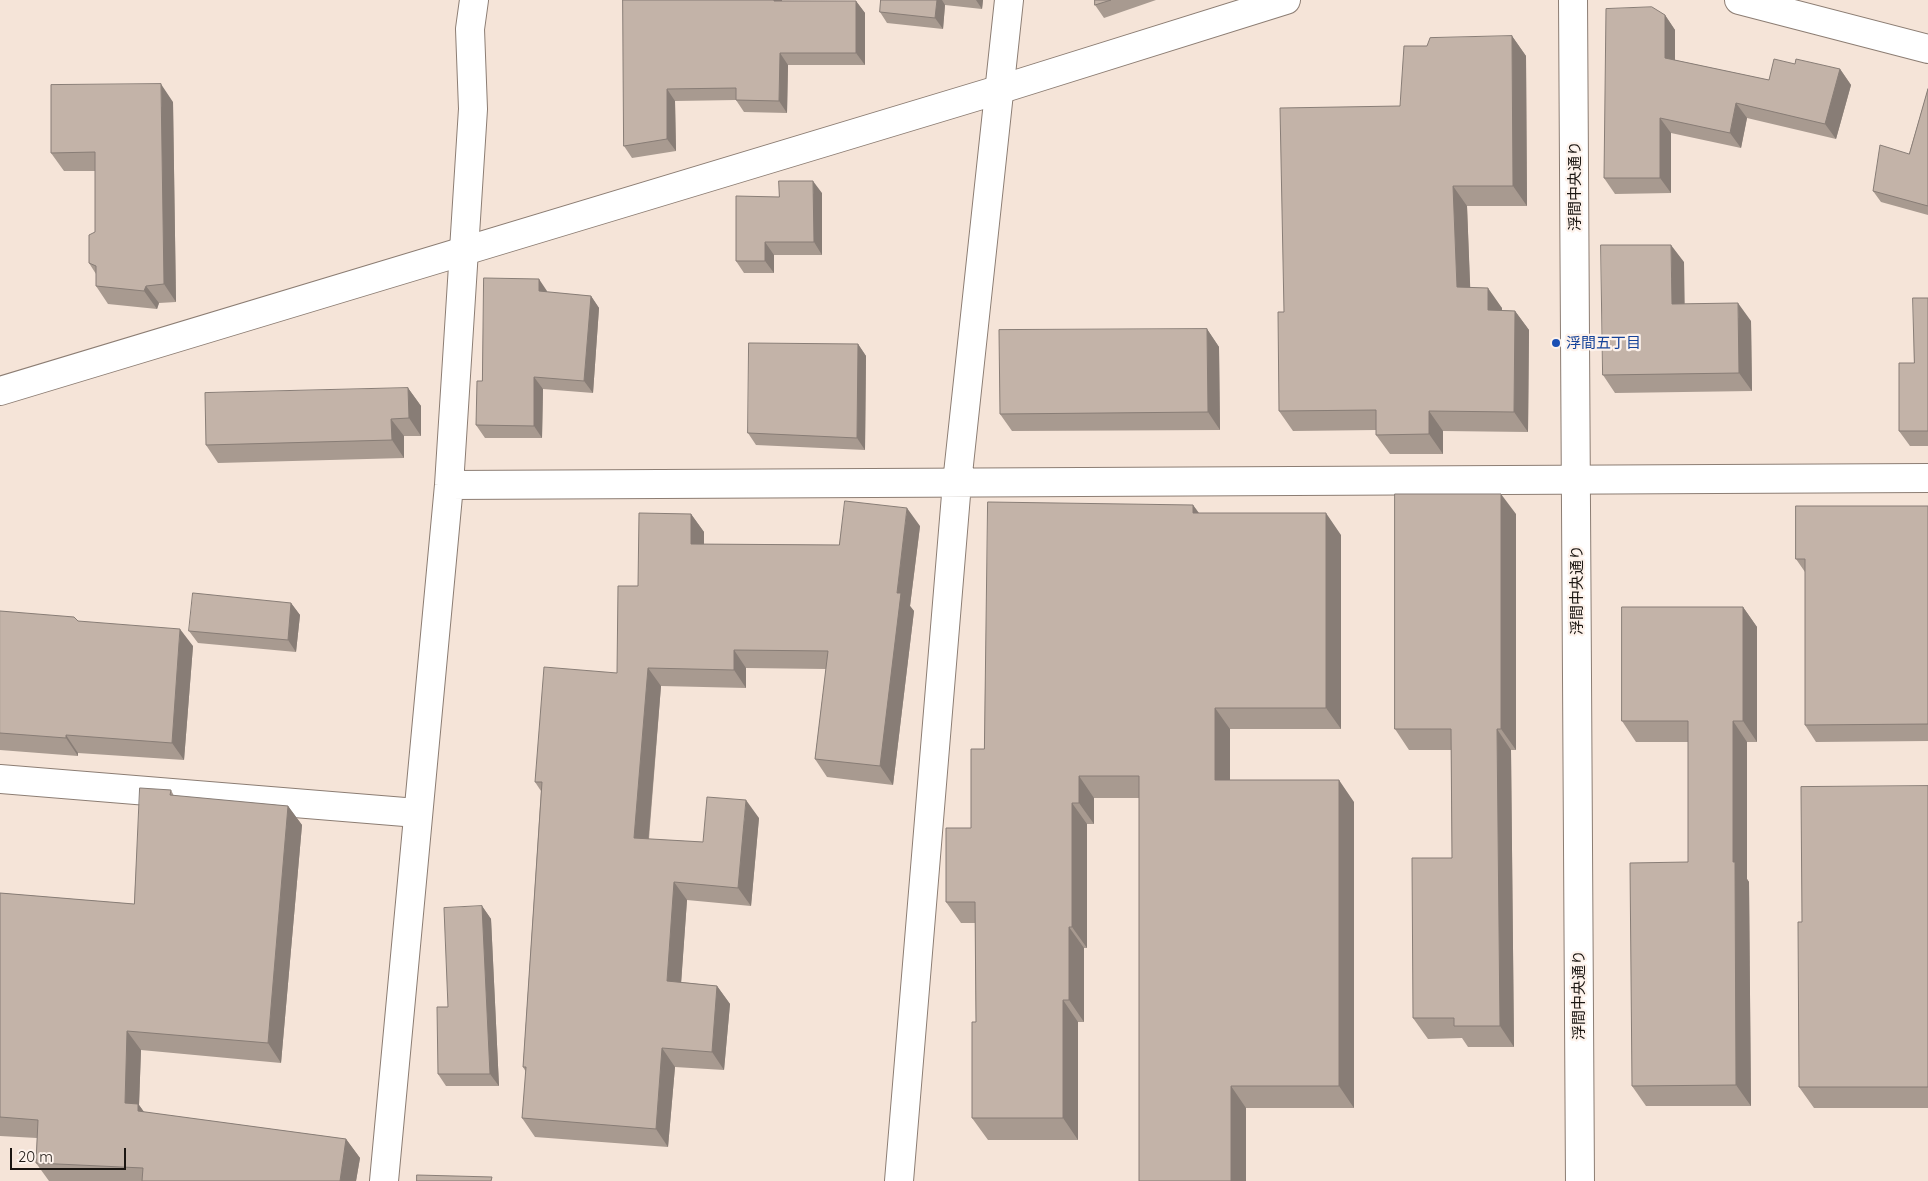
<!DOCTYPE html>
<html>
<head>
<meta charset="utf-8">
<style>
	body { margin:0 }
	#map { position:relative; width:1928px; height:1181px; overflow:hidden; background:#f5e4d8; font-family:Quicksand,sans-serif }
	canvas { display:block }
	.scale { position:absolute; left:10px; top:1148px; width:116px; height:22px; box-sizing:border-box; border:2px solid #1b1612; border-top:0; padding-left:6px; font-size:15px; line-height:18px; white-space:nowrap; color:#1b1612; -webkit-text-stroke:4px #fdf2eb; paint-order:stroke }
</style>
</head>
<body>
<div id="map">
<canvas width="1928" height="1181"></canvas>
<div class="scale">20 m</div>
</div>
<script>
const ctx = document.querySelector('canvas').getContext('2d');
ctx.lineJoin = 'round';
function stroke(path, color, width, dash) { ctx.strokeStyle = color; ctx.lineWidth = width; ctx.lineCap = dash ? 'butt' : 'round'; ctx.setLineDash(dash || []); ctx.stroke(path); }
function fill(path, color) { ctx.fillStyle = color; ctx.fill(path, 'evenodd'); }
function drawText(font, color, halo, rows, align = 'center') {
  ctx.font = font + ' Quicksand,"Noto Sans JP",sans-serif'; ctx.lineWidth = 4.5; ctx.setLineDash([]); ctx.textBaseline = 'middle'; ctx.strokeStyle = halo; ctx.fillStyle = color; for (const [text, x, y, turn = 0] of rows) {
    ctx.save(); ctx.translate(x, y); ctx.rotate((+turn || 0) * Math.PI / 180); ctx.textAlign = isNaN(turn) ? turn : align; if (halo) ctx.strokeText(text, 0, 0); ctx.fillText(text, 0, 0); ctx.restore();
  }
}
const street = new Path2D(`
	M 449,485 L 1928,478
	M 0,779 L 417,813
	M 384,1181 L 449,485 L 473,109 L 470,29 L 474,0
	M 899,1181 L 957,483 L 1009,0`);
const secondary = new Path2D(`
	M 1573,0 L 1580,1181
	M 1739,0 L 1928,49
	M 0,391 L 998,90 L 1286,0`);
stroke(street, '#8c7d73', 30);
stroke(secondary, '#8c7d73', 30);
stroke(street, '#fff', 28);
stroke(secondary, '#fff', 28);
fill(new Path2D(`
	M 623,0 L 856,1 L 865,13 L 865,65 L 788,65 L 787,113 L 744,112 L 736,100 L 675,101 L 676,151 L 632,158 L 624,146 Z
	M 881,0 L 983,0 L 982,9 L 945,5 L 943,29 L 887,23 L 880,12 Z
	M 1095,0 L 1156,0 L 1104,18 L 1095,5 Z
	M 1665,15 L 1675,30 L 1675,60 L 1769,80 L 1795,64 L 1840,69 L 1851,85 L 1836,139 L 1747,118 L 1741,148 L 1671,133 L 1671,193 L 1615,194 L 1604,178 Z
	M 1512,36 L 1526,56 L 1527,206 L 1467,206 L 1470,287 L 1502,308 L 1502,310 L 1515,311 L 1529,330 L 1528,432 L 1443,431 L 1443,454 L 1390,454 L 1376,435 L 1376,430 L 1293,431 L 1279,411 L 1284,312 L 1400,106 L 1427,46 Z
	M 1928,89 L 1928,215 L 1881,202 L 1873,191 L 1909,154 Z
	M 173,102 L 176,302 L 159,303 L 157,309 L 108,304 L 96,286 L 96,274 L 89,263 L 95,232 L 95,171 L 64,171 L 51,153 Z
	M 822,193 L 822,255 L 774,255 L 774,273 L 744,273 L 736,261 L 779,197 Z
	M 1684,262 L 1684,304 L 1751,321 L 1752,391 L 1615,393 L 1603,375 Z
	M 547,291 L 547,292 L 591,296 L 599,308 L 593,393 L 543,389 L 542,438 L 485,438 L 476,425 L 482,381 Z
	M 1928,298 L 1928,446 L 1910,446 L 1899,431 Z
	M 1207,329 L 1219,347 L 1220,430 L 1012,431 L 1000,414 Z
	M 858,344 L 866,356 L 865,450 L 756,445 L 748,433 Z
	M 408,388 L 421,406 L 421,436 L 404,436 L 404,458 L 218,463 L 206,445 Z
	M 1193,505 L 1199,513 L 1341,535 L 1341,729 L 1230,729 L 1230,780 L 1354,802 L 1354,1108 L 1246,1108 L 1246,1181 L 1139,798 L 1094,798 L 1094,824 L 1087,824 L 1087,948 L 1084,948 L 1084,1022 L 1078,1022 L 1078,1140 L 988,1140 L 972,1118 L 976,1022 L 975,923 L 961,923 L 946,902 L 971,828 L 984,749 Z
	M 1928,506 L 1928,741 L 1816,742 L 1805,725 L 1805,572 L 1796,559 Z
	M 691,514 L 704,532 L 704,544 L 839,545 L 920,526 L 910,606 L 914,611 L 893,785 L 827,777 L 815,759 L 826,669 L 746,668 L 746,688 L 661,686 L 649,839 L 703,842 L 759,818 L 751,906 L 687,900 L 681,982 L 717,986 L 730,1004 L 724,1070 L 675,1067 L 668,1147 L 535,1137 L 522,1118 L 526,1072 L 523,1067 L 541,791 L 535,782 L 617,673 L 638,586 Z
	M 1516,514 L 1516,750 L 1511,750 L 1514,1047 L 1468,1047 L 1462,1038 L 1428,1039 L 1413,1018 L 1452,858 L 1451,750 L 1409,750 L 1395,729 Z
	M 291,603 L 300,615 L 296,652 L 198,643 L 189,631 Z
	M 1743,607 L 1757,627 L 1757,742 L 1747,742 L 1747,879 L 1749,882 L 1751,1106 L 1646,1106 L 1632,1086 L 1688,862 L 1688,742 L 1636,742 L 1622,721 Z
	M 0,611 L 78,621 L 193,646 L 184,760 L 78,753 L 78,756 L 0,750 Z
	M 1928,786 L 1928,1108 L 1814,1108 L 1799,1087 L 1802,922 Z
	M 171,790 L 174,796 L 288,806 L 302,825 L 281,1063 L 141,1050 L 139,1105 L 144,1112 L 346,1139 L 360,1158 L 356,1181 L 49,1181 L 36,1163 L 37,1138 L 0,1136 L 0,893 L 134,904 Z
	M 482,906 L 491,919 L 499,1086 L 446,1086 L 438,1074 L 448,1007 Z`), '#a89a90');
fill(new Path2D(`
	M 774,0 L 782,0 L 782,13 L 774,1 Z
	M 937,0 L 942,0 L 945,5 L 943,29 L 935,18 Z
	M 976,0 L 983,0 L 982,9 Z
	M 856,1 L 865,13 L 865,65 L 856,53 Z
	M 1665,15 L 1675,30 L 1675,73 L 1665,58 Z
	M 1512,36 L 1526,56 L 1527,206 L 1513,186 Z
	M 780,53 L 788,65 L 787,113 L 779,101 Z
	M 1840,69 L 1851,85 L 1836,139 L 1825,124 Z
	M 161,84 L 173,102 L 176,302 L 164,284 Z
	M 667,89 L 675,101 L 676,151 L 667,139 Z
	M 1736,103 L 1747,118 L 1741,148 L 1730,133 Z
	M 1660,118 L 1671,133 L 1671,193 L 1660,178 Z
	M 813,181 L 822,193 L 822,255 L 814,242 Z
	M 1453,186 L 1467,206 L 1471,307 L 1457,287 Z
	M 765,242 L 774,255 L 774,273 L 765,261 Z
	M 1671,245 L 1684,262 L 1685,322 L 1672,304 Z
	M 539,279 L 547,291 L 547,304 L 539,291 Z
	M 146,286 L 159,303 L 157,309 L 144,291 Z
	M 1488,288 L 1502,308 L 1502,330 L 1488,310 Z
	M 591,296 L 599,308 L 593,393 L 584,381 Z
	M 1738,303 L 1751,321 L 1752,391 L 1739,373 Z
	M 1515,311 L 1529,330 L 1528,432 L 1514,412 Z
	M 1207,329 L 1219,347 L 1220,430 L 1208,412 Z
	M 858,344 L 866,356 L 865,450 L 857,438 Z
	M 534,377 L 543,389 L 542,438 L 534,426 Z
	M 408,388 L 421,406 L 421,436 L 409,418 Z
	M 1429,411 L 1443,431 L 1443,454 L 1429,434 Z
	M 391,419 L 404,436 L 404,458 L 392,440 Z
	M 1501,494 L 1516,514 L 1516,750 L 1501,729 Z
	M 1193,505 L 1208,526 L 1193,513 Z
	M 907,508 L 920,526 L 910,606 L 914,611 L 893,785 L 880,766 L 897,593 Z
	M 1326,513 L 1341,535 L 1341,729 L 1326,708 Z
	M 691,514 L 704,532 L 704,562 L 691,544 Z
	M 291,603 L 300,615 L 296,652 L 288,640 Z
	M 1743,607 L 1757,627 L 1757,742 L 1743,721 Z
	M 180,629 L 193,646 L 184,760 L 172,743 Z
	M 734,650 L 746,668 L 746,688 L 734,670 Z
	M 648,668 L 661,686 L 647,856 L 634,838 Z
	M 1215,708 L 1230,729 L 1230,802 L 1215,780 Z
	M 1733,721 L 1747,742 L 1747,879 L 1749,882 L 1751,1106 L 1736,1085 L 1733,862 Z
	M 1497,729 L 1511,750 L 1514,1047 L 1500,1026 Z
	M 66,735 L 78,753 L 78,756 L 66,738 Z
	M 1079,776 L 1094,798 L 1094,824 L 1079,803 Z
	M 1339,780 L 1354,802 L 1354,1108 L 1339,1086 Z
	M 746,800 L 759,818 L 751,906 L 738,888 Z
	M 1072,803 L 1087,824 L 1087,948 L 1072,927 Z
	M 288,806 L 302,825 L 281,1063 L 268,1043 Z
	M 674,882 L 687,900 L 680,999 L 667,981 Z
	M 482,906 L 491,919 L 499,1086 L 490,1074 Z
	M 1069,927 L 1084,948 L 1084,1022 L 1069,1000 Z
	M 717,986 L 730,1004 L 724,1070 L 712,1052 Z
	M 1063,1000 L 1078,1022 L 1078,1140 L 1063,1118 Z
	M 127,1031 L 141,1050 L 139,1105 L 152,1123 L 125,1103 Z
	M 662,1048 L 675,1067 L 668,1147 L 656,1129 Z
	M 1231,1086 L 1246,1108 L 1246,1181 L 1231,1181 Z
	M 346,1139 L 360,1158 L 356,1181 L 340,1181 Z`), '#887d76');
const building = new Path2D(`
	M 623,0 L 774,0 L 774,1 L 856,1 L 856,53 L 780,53 L 779,101 L 736,100 L 736,88 L 667,89 L 667,139 L 624,146 Z
	M 881,0 L 937,0 L 935,18 L 880,12 Z
	M 1095,0 L 1111,0 L 1095,5 Z
	M 1652,7 L 1665,15 L 1665,58 L 1769,80 L 1774,59 L 1795,64 L 1796,59 L 1840,69 L 1825,124 L 1736,103 L 1730,133 L 1660,118 L 1660,178 L 1604,178 L 1606,9 Z
	M 1512,36 L 1513,186 L 1453,186 L 1457,287 L 1488,288 L 1488,310 L 1515,311 L 1514,412 L 1429,411 L 1429,434 L 1376,435 L 1376,410 L 1279,411 L 1278,312 L 1284,312 L 1280,108 L 1400,106 L 1404,46 L 1427,46 L 1430,38 Z
	M 161,84 L 164,284 L 146,286 L 144,291 L 96,286 L 96,266 L 89,263 L 89,235 L 95,232 L 95,152 L 51,153 L 51,85 Z
	M 1928,89 L 1928,206 L 1873,191 L 1880,145 L 1909,154 Z
	M 779,181 L 813,181 L 814,242 L 765,242 L 765,261 L 736,261 L 736,196 L 779,197 Z
	M 1601,245 L 1671,245 L 1672,304 L 1738,303 L 1739,373 L 1603,375 Z
	M 484,278 L 539,279 L 539,291 L 591,296 L 584,381 L 534,377 L 534,426 L 476,425 L 477,381 L 482,381 Z
	M 1913,298 L 1928,298 L 1928,431 L 1899,431 L 1899,363 L 1914,363 Z
	M 1207,329 L 1208,412 L 1000,414 L 999,330 Z
	M 749,343 L 858,344 L 857,438 L 748,433 Z
	M 408,388 L 409,418 L 391,419 L 392,440 L 206,445 L 205,393 Z
	M 1395,494 L 1501,494 L 1501,729 L 1497,729 L 1500,1026 L 1454,1026 L 1454,1018 L 1413,1018 L 1412,858 L 1452,858 L 1451,729 L 1395,729 Z
	M 845,501 L 907,508 L 897,593 L 901,593 L 880,766 L 815,759 L 828,651 L 734,650 L 734,670 L 648,668 L 634,838 L 703,842 L 707,797 L 746,800 L 738,888 L 674,882 L 667,981 L 717,986 L 712,1052 L 662,1048 L 656,1129 L 522,1118 L 526,1067 L 523,1067 L 542,782 L 535,782 L 544,667 L 617,673 L 618,586 L 638,586 L 639,513 L 691,514 L 691,544 L 839,545 Z
	M 988,502 L 1193,505 L 1193,513 L 1326,513 L 1326,708 L 1215,708 L 1215,780 L 1339,780 L 1339,1086 L 1231,1086 L 1231,1181 L 1139,1181 L 1139,776 L 1079,776 L 1079,803 L 1072,803 L 1072,927 L 1069,927 L 1069,1000 L 1063,1000 L 1063,1118 L 972,1118 L 972,1022 L 976,1022 L 975,902 L 946,902 L 946,828 L 971,828 L 971,749 L 984,749 Z
	M 1796,506 L 1928,506 L 1928,724 L 1805,725 L 1805,559 L 1796,559 Z
	M 193,593 L 291,603 L 288,640 L 189,631 Z
	M 1622,607 L 1743,607 L 1743,721 L 1733,721 L 1733,862 L 1735,862 L 1736,1085 L 1632,1086 L 1630,863 L 1688,862 L 1688,721 L 1622,721 Z
	M 0,611 L 74,617 L 78,621 L 180,629 L 172,743 L 66,735 L 66,738 L 0,733 Z
	M 1928,786 L 1928,1087 L 1799,1087 L 1798,922 L 1802,922 L 1801,787 Z
	M 140,788 L 171,790 L 170,795 L 288,806 L 268,1043 L 127,1031 L 125,1103 L 138,1104 L 138,1111 L 346,1139 L 340,1181 L 142,1181 L 143,1168 L 36,1163 L 38,1120 L 0,1117 L 0,893 L 134,904 Z
	M 482,906 L 490,1074 L 438,1074 L 437,1007 L 448,1007 L 444,908 Z
	M 417,1175 L 492,1177 L 491,1181 L 417,1181 Z`);
fill(building, '#c3b3a8');
stroke(building, '#887d76', 1);
for (const [x, y, r, color] of [
	[1556,343,5,"#1a4fb4"]
]) { const dot = new Path2D(); dot.arc(x, y, r, 0, 2 * Math.PI); ctx.fillStyle = color; ctx.fill(dot); stroke(dot, '#fdf2eb', 2); }
drawText('15px', '#1b1612', '#fdf2eb', [
	["浮間中央通り",1575,186,-90],
	["浮間中央通り",1577,590,-90],
	["浮間中央通り",1579,995,-90]
]);
drawText('15px', '#164399', '#fdf2eb', [
	["浮間五丁目",1566,343]
], 'left');
</script>
</body>
</html>
